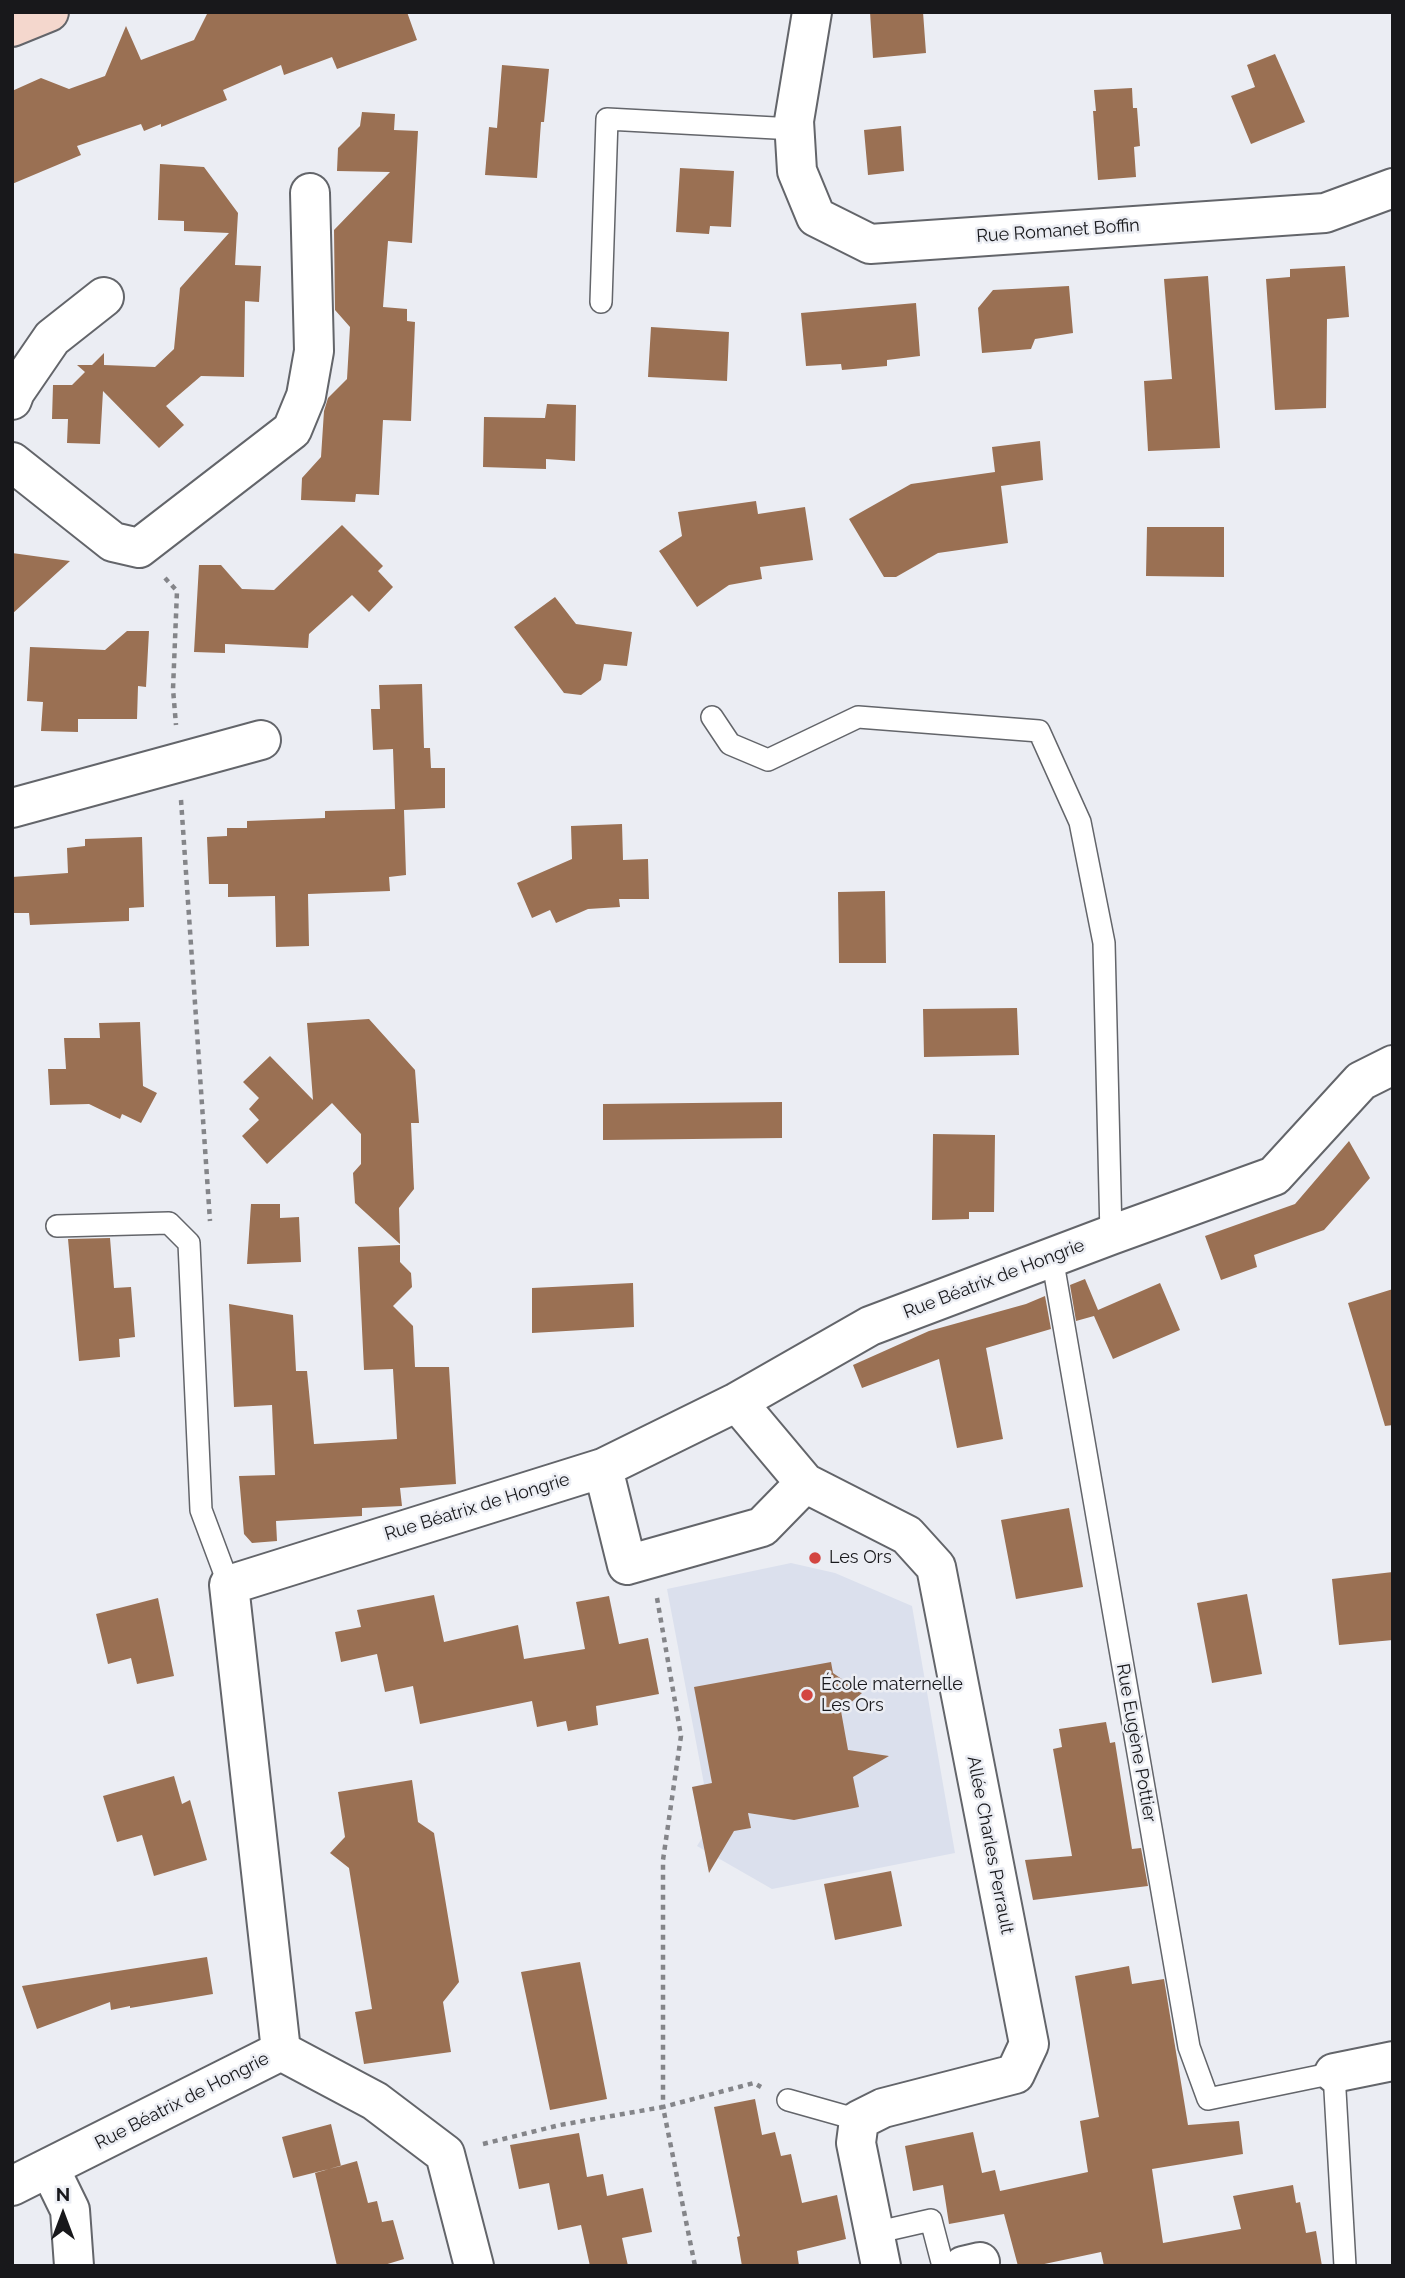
<!DOCTYPE html>
<html>
<head>
<meta charset="utf-8">
<style>
	body { margin:0 }
	#map { position:relative; width:1405px; height:2278px; overflow:hidden; background:#ebedf3; font-family:Raleway,sans-serif }
	canvas { display:block }
	.frame { position:absolute; inset:0; border:14px solid #18181b; pointer-events:none }
	.north { position:absolute; left:28px; top:2180px; width:70px; height:70px; -webkit-text-stroke:5px #ebedf3; paint-order:stroke; rotate:0deg; font-size:19px; font-weight:700; line-height:28px; text-align:center; color:#18181b }
	.north::after { content:''; display:block; margin:auto; width:24px; height:32px; background:#18181b; clip-path:polygon(50% 0,100% 100%,50% 72%,0 100%) }
</style>
</head>
<body>
<div id="map">
<canvas width="1405" height="2278"></canvas>
<div class="frame"></div>
<div class="north">N</div>
</div>
<script>
const ctx = document.querySelector('canvas').getContext('2d');
ctx.lineJoin = 'round';
function fill(path, color) { ctx.fillStyle = color; ctx.fill(path, 'evenodd'); }
function stroke(path, color, width, dash) { ctx.strokeStyle = color; ctx.lineWidth = width; ctx.lineCap = dash ? 'butt' : 'round'; ctx.setLineDash(dash || []); ctx.stroke(path); }
function drawText(font, color, halo, rows, align = 'center') {
  ctx.font = font + ' Raleway,sans-serif'; ctx.lineWidth = 5; ctx.setLineDash([]); ctx.textBaseline = 'middle'; ctx.strokeStyle = halo; ctx.fillStyle = color; for (const [text, x, y, turn = 0] of rows) {
    ctx.save(); ctx.translate(x, y); ctx.rotate((+turn || 0) * Math.PI / 180); ctx.textAlign = isNaN(turn) ? turn : align; if (halo) ctx.strokeText(text, 0, 0); ctx.fillText(text, 0, 0); ctx.restore();
  }
}
fill(new Path2D(`
	M 791,1563 L 835,1573 L 912,1606 L 955,1853 L 772,1889 L 697,1846 L 702,1838 L 692,1787 L 704,1784 L 667,1589 Z`), '#dbe0ed');
fill(new Path2D(`
	M 208,12 L 407,12 L 417,40 L 337,69 L 332,57 L 284,75 L 281,65 L 223,90 L 227,100 L 161,127 L 161,124 L 144,131 L 141,124 L 77,146 L 81,155 L 12,184 L 12,91 L 41,78 L 69,89 L 105,76 L 126,26 L 141,60 L 194,40 Z
	M 870,12 L 923,12 L 926,53 L 873,58 Z
	M 1275,54 L 1305,122 L 1251,144 L 1231,96 L 1255,87 L 1247,65 Z
	M 502,65 L 549,69 L 544,122 L 541,122 L 537,178 L 485,175 L 489,127 L 497,128 Z
	M 1132,88 L 1133,108 L 1137,108 L 1140,146 L 1134,147 L 1136,177 L 1098,180 L 1093,111 L 1096,111 L 1094,90 Z
	M 362,112 L 395,114 L 394,130 L 418,131 L 412,243 L 388,241 L 383,307 L 407,309 L 407,321 L 415,322 L 411,421 L 383,420 L 379,495 L 356,494 L 355,502 L 301,500 L 302,478 L 321,457 L 324,411 L 328,398 L 347,379 L 350,327 L 335,310 L 334,230 L 390,172 L 337,171 L 338,148 L 360,126 Z
	M 901,126 L 904,171 L 868,175 L 864,130 Z
	M 160,164 L 204,167 L 238,213 L 235,265 L 261,266 L 259,302 L 245,301 L 244,377 L 201,376 L 166,406 L 184,425 L 159,448 L 103,391 L 100,444 L 67,443 L 68,419 L 52,419 L 53,385 L 72,385 L 85,372 L 77,365 L 92,365 L 104,353 L 104,365 L 155,367 L 174,349 L 180,288 L 229,233 L 184,231 L 184,221 L 158,220 Z
	M 680,168 L 734,171 L 731,227 L 710,226 L 709,234 L 676,232 Z
	M 1345,266 L 1349,317 L 1327,319 L 1326,408 L 1275,410 L 1266,279 L 1290,277 L 1290,269 Z
	M 1208,276 L 1220,448 L 1148,451 L 1144,381 L 1172,379 L 1164,279 Z
	M 1069,286 L 1073,333 L 1035,339 L 1031,349 L 982,353 L 978,308 L 993,290 Z
	M 916,303 L 920,356 L 887,360 L 887,366 L 842,370 L 841,364 L 806,366 L 801,313 Z
	M 651,327 L 729,332 L 727,381 L 648,377 Z
	M 547,404 L 576,405 L 575,461 L 546,459 L 546,469 L 483,467 L 484,417 L 545,418 Z
	M 1040,441 L 1043,480 L 1001,486 L 1008,543 L 938,553 L 896,577 L 884,577 L 849,519 L 911,484 L 995,472 L 992,447 Z
	M 756,501 L 758,514 L 805,507 L 813,560 L 760,567 L 762,579 L 729,585 L 697,607 L 659,551 L 682,536 L 678,512 Z
	M 342,525 L 383,566 L 378,571 L 393,587 L 369,612 L 352,595 L 309,634 L 308,648 L 225,644 L 225,653 L 194,652 L 199,565 L 221,565 L 242,589 L 274,590 Z
	M 1147,527 L 1224,527 L 1224,577 L 1146,576 Z
	M 12,553 L 70,561 L 12,614 Z
	M 555,597 L 576,624 L 632,632 L 627,666 L 604,664 L 601,680 L 581,695 L 564,693 L 514,627 Z
	M 127,631 L 149,631 L 146,687 L 138,686 L 137,719 L 78,719 L 78,732 L 41,731 L 43,702 L 27,701 L 30,647 L 105,650 Z
	M 422,684 L 424,748 L 430,748 L 431,768 L 445,768 L 445,808 L 404,810 L 406,875 L 389,877 L 390,891 L 308,894 L 309,946 L 276,947 L 275,896 L 228,897 L 228,884 L 209,884 L 207,837 L 227,836 L 227,828 L 247,828 L 247,821 L 325,818 L 325,811 L 395,809 L 393,749 L 373,750 L 371,709 L 380,709 L 379,685 Z
	M 622,824 L 623,860 L 648,859 L 649,899 L 619,899 L 620,907 L 588,909 L 556,923 L 550,910 L 532,918 L 517,883 L 572,859 L 571,826 Z
	M 142,837 L 144,907 L 129,908 L 129,921 L 30,925 L 29,913 L 12,913 L 12,877 L 68,873 L 67,848 L 85,846 L 85,839 Z
	M 885,891 L 886,963 L 839,963 L 838,892 Z
	M 1017,1008 L 1019,1055 L 924,1057 L 923,1009 Z
	M 369,1019 L 415,1070 L 419,1123 L 411,1123 L 414,1189 L 399,1208 L 400,1244 L 355,1203 L 353,1173 L 361,1164 L 361,1134 L 332,1103 L 267,1164 L 242,1136 L 259,1120 L 249,1109 L 259,1098 L 243,1082 L 270,1056 L 313,1100 L 307,1023 Z
	M 140,1022 L 143,1086 L 157,1093 L 141,1123 L 122,1114 L 120,1119 L 89,1104 L 50,1105 L 48,1069 L 66,1069 L 64,1038 L 100,1038 L 99,1023 Z
	M 782,1102 L 782,1138 L 603,1140 L 603,1104 Z
	M 933,1134 L 995,1135 L 994,1212 L 969,1212 L 969,1219 L 932,1220 Z
	M 1349,1141 L 1370,1178 L 1324,1230 L 1254,1255 L 1257,1267 L 1221,1280 L 1205,1236 L 1295,1204 Z
	M 251,1204 L 280,1204 L 280,1218 L 299,1217 L 301,1262 L 247,1264 Z
	M 110,1238 L 114,1288 L 131,1287 L 135,1337 L 119,1339 L 120,1357 L 79,1361 L 68,1239 Z
	M 400,1245 L 400,1262 L 411,1273 L 412,1287 L 393,1306 L 413,1326 L 415,1367 L 449,1367 L 456,1484 L 400,1488 L 402,1506 L 362,1508 L 362,1516 L 276,1521 L 277,1541 L 252,1543 L 244,1534 L 239,1476 L 275,1475 L 272,1405 L 234,1407 L 229,1304 L 293,1315 L 296,1371 L 307,1371 L 314,1444 L 397,1439 L 393,1369 L 364,1370 L 358,1247 Z
	M 1085,1279 L 1098,1310 L 1160,1283 L 1180,1330 L 1113,1359 L 1094,1316 L 1076,1321 L 1070,1285 Z
	M 633,1283 L 634,1327 L 532,1333 L 532,1288 Z
	M 1393,1289 L 1393,1425 L 1385,1426 L 1348,1303 Z
	M 1045,1296 L 1051,1329 L 986,1348 L 1003,1439 L 957,1448 L 939,1359 L 862,1388 L 853,1365 L 929,1331 L 1026,1304 Z
	M 1069,1508 L 1083,1587 L 1016,1599 L 1001,1520 Z
	M 1393,1572 L 1393,1640 L 1339,1645 L 1332,1579 Z
	M 1247,1594 L 1262,1674 L 1212,1683 L 1197,1603 Z
	M 434,1595 L 444,1642 L 518,1625 L 524,1659 L 585,1649 L 576,1602 L 609,1596 L 619,1644 L 648,1638 L 659,1694 L 596,1706 L 598,1725 L 568,1731 L 566,1721 L 537,1727 L 532,1701 L 420,1724 L 413,1686 L 385,1692 L 377,1654 L 341,1662 L 335,1632 L 361,1627 L 357,1610 Z
	M 158,1598 L 174,1676 L 137,1684 L 131,1658 L 108,1664 L 96,1614 Z
	M 831,1662 L 833,1673 L 862,1693 L 841,1711 L 848,1750 L 889,1756 L 853,1777 L 859,1807 L 794,1820 L 748,1813 L 751,1828 L 734,1831 L 709,1873 L 692,1787 L 712,1783 L 694,1687 Z
	M 1106,1722 L 1110,1743 L 1115,1742 L 1132,1849 L 1141,1848 L 1148,1886 L 1033,1900 L 1025,1860 L 1072,1856 L 1053,1749 L 1062,1747 L 1059,1729 Z
	M 174,1776 L 182,1804 L 190,1800 L 207,1860 L 154,1876 L 142,1835 L 117,1842 L 103,1796 Z
	M 412,1780 L 418,1822 L 434,1833 L 459,1982 L 443,2002 L 451,2052 L 364,2064 L 355,2012 L 372,2009 L 349,1868 L 330,1853 L 345,1837 L 338,1792 Z
	M 891,1871 L 902,1926 L 835,1940 L 824,1884 Z
	M 207,1957 L 213,1994 L 130,2008 L 130,2006 L 111,2010 L 110,2002 L 37,2029 L 22,1986 Z
	M 580,1962 L 607,2099 L 550,2110 L 521,1972 Z
	M 1129,1966 L 1132,1984 L 1164,1979 L 1188,2125 L 1239,2121 L 1243,2154 L 1152,2169 L 1163,2243 L 1241,2229 L 1233,2196 L 1293,2185 L 1296,2203 L 1300,2202 L 1306,2233 L 1316,2231 L 1322,2266 L 1104,2266 L 1101,2252 L 1035,2266 L 1018,2266 L 1004,2214 L 949,2224 L 943,2185 L 913,2191 L 905,2146 L 973,2132 L 982,2173 L 995,2170 L 1000,2191 L 1088,2172 L 1080,2121 L 1099,2117 L 1075,1976 Z
	M 755,2099 L 762,2135 L 775,2132 L 781,2156 L 791,2154 L 802,2203 L 837,2195 L 846,2239 L 797,2251 L 799,2266 L 742,2266 L 737,2237 L 740,2236 L 714,2107 Z
	M 331,2124 L 341,2166 L 293,2178 L 282,2137 Z
	M 579,2133 L 587,2177 L 603,2174 L 607,2196 L 643,2188 L 652,2232 L 622,2238 L 628,2266 L 590,2266 L 581,2225 L 558,2230 L 549,2183 L 519,2189 L 510,2145 Z
	M 357,2161 L 368,2203 L 377,2201 L 382,2222 L 393,2220 L 404,2259 L 381,2266 L 337,2266 L 315,2173 Z`), '#9a7053');
const lane = new Path2D(`
	M 601,302 L 607,119 L 794,129
	M 712,717 L 730,744 L 768,760 L 858,717 L 1039,731 L 1080,822 L 1104,943 L 1111,1235
	M 57,1226 L 169,1223 L 189,1243 L 201,1510 L 229,1585
	M 1052,1257 L 1189,2047 L 1208,2099 L 1334,2073 L 1345,2266
	M 788,2100 L 859,2120
	M 874,2233 L 931,2220 L 943,2266`);
const street = new Path2D(`
	M 812,12 L 794,121 L 797,171 L 816,217 L 870,244 L 1325,213 L 1393,188
	M 12,400 L 15,392 L 52,338 L 104,297
	M 12,462 L 113,542 L 139,548 L 292,430 L 306,396 L 314,351 L 310,193
	M 12,808 L 261,740
	M 737,1402 L 805,1483 L 907,1535 L 936,1567 L 1029,2044 L 1015,2074 L 883,2108 L 859,2120 L 856,2143 L 881,2266
	M 603,1468 L 627,1565 L 762,1527 L 805,1483
	M 281,2051 L 229,1585 L 603,1468 L 737,1402 L 870,1326 L 1111,1235 L 1274,1176 L 1361,1081 L 1393,1065
	M 281,2051 L 375,2101 L 445,2154 L 474,2266
	M 1334,2073 L 1393,2061
	M 50,2169 L 70,2210 L 74,2266
	M 12,2186 L 281,2051
	M 963,2266 L 980,2262`);
const secondary = new Path2D(`
	M 12,27 L 49,12`);
stroke(lane, '#63656a', 24);
stroke(street, '#63656a', 42);
stroke(secondary, '#63656a', 42);
stroke(new Path2D(`
	M 165,578 L 177,591 L 173,689 L 176,725
	M 181,800 L 210,1221
	M 657,1598 L 681,1736 L 663,1860 L 663,2107 L 754,2083 L 761,2087
	M 483,2144 L 560,2125 L 663,2107 L 695,2266`), '#848589', 4.5, [5, 5]);
stroke(lane, '#fff', 21);
stroke(street, '#fff', 38);
stroke(secondary, '#f4d7cd', 38);
for (const [x, y, r, color] of [
	[815,1558,7,"#d34540"],
	[807,1695,7,"#d34540"]
]) { const dot = new Path2D(); dot.arc(x, y, r, 0, 2 * Math.PI); ctx.fillStyle = color; ctx.fill(dot); stroke(dot, '#ebedf3', 2.5); }
drawText('18px', '#18181b', '#ebedf3', [
	["Rue Romanet Boffin",1058,231,-4],
	["Rue Béatrix de Hongrie",994,1279,-21],
	["Rue Béatrix de Hongrie",477,1507,-17],
	["Rue Eugène Pottier",1136,1743,80],
	["Allée Charles Perrault",990,1845,79],
	["Rue Béatrix de Hongrie",182,2101,-27]
]);
drawText('18px', '#18181b', '#ebedf3', [
	["Les Ors",829,1558],
	["École maternelle",821,1685],
	["Les Ors",821,1706]
], 'left');
</script>
</body>
</html>
